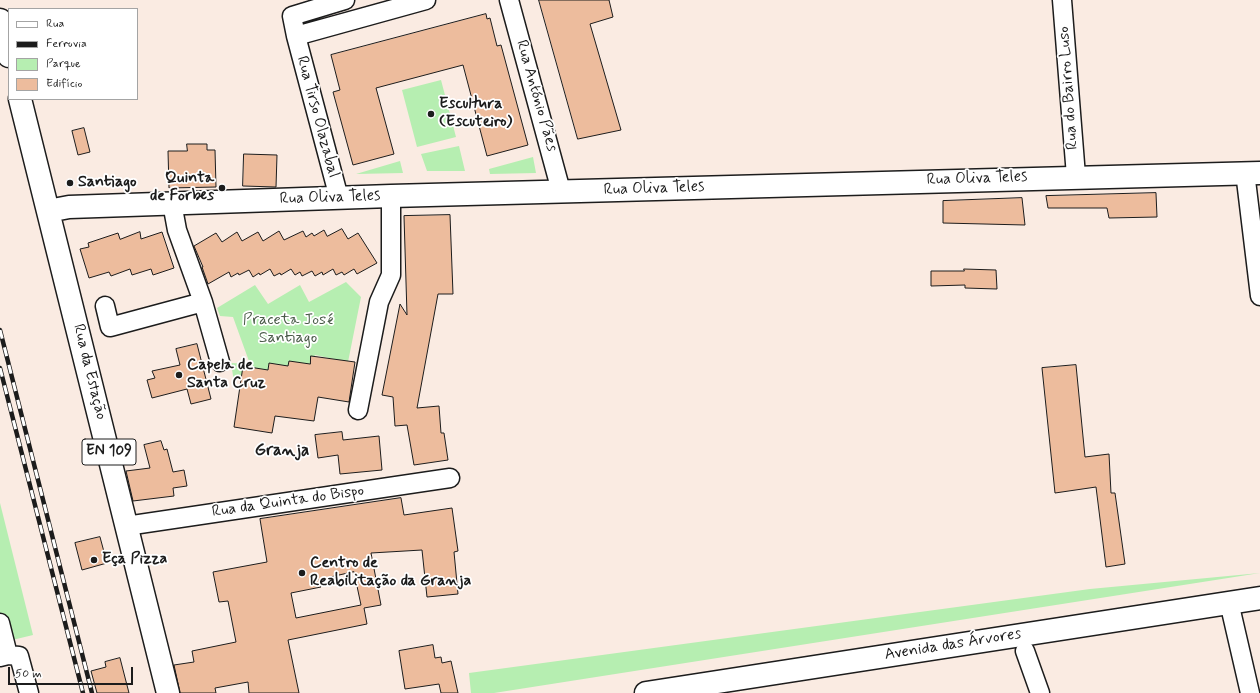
<!DOCTYPE html>
<html>
<head>
<meta charset="utf-8">
<style>
	body { margin:0 }
	#map { position:relative; width:1260px; height:693px; overflow:hidden; background:#faebe2; font-family:Mynerve,sans-serif }
	canvas { display:block }
	.legend { position:absolute; left:8px; top:8px; width:130px; height:92px; box-sizing:border-box; background:#fff; border:1px solid #a4a4a4; margin:0; padding:5px 7px; list-style:none; font-size:12px; color:#1c1c1c }
	.legend li { display:flex; align-items:center; gap:8px; height:20px }
	.legend b { width:20px; border:1px solid #a4a4a4 }
	.scale { position:absolute; left:8px; top:667px; width:125px; height:18px; box-sizing:border-box; border:2px solid #1c1c1c; border-top:0; padding-left:5px; font-size:12px; line-height:14px; white-space:nowrap; color:#1c1c1c; -webkit-text-stroke:3px #fff; paint-order:stroke }
</style>
</head>
<body>
<div id="map">
<canvas width="1260" height="693"></canvas>
<ul class="legend">
<li><b style="height:5px;background:#fff"></b>Rua</li>
<li><b style="height:5px;background:#1c1c1c"></b>Ferrovia</li>
<li><b style="height:11px;background:#b6eeb1"></b>Parque</li>
<li><b style="height:11px;background:#edbc9d"></b>Edifício</li>
</ul>
<div class="scale">50 m</div>
</div>
<script>
const ctx = document.querySelector('canvas').getContext('2d');
ctx.lineJoin = 'round';
function fill(path, color) { ctx.fillStyle = color; ctx.fill(path, 'evenodd'); }
function stroke(path, color, width, dash) { ctx.strokeStyle = color; ctx.lineWidth = width; ctx.lineCap = dash ? 'butt' : 'round'; ctx.setLineDash(dash || []); ctx.stroke(path); }
function drawText(font, color, halo, rows, align = 'center') {
  ctx.font = font + ' Mynerve,sans-serif'; ctx.lineWidth = 3.5; ctx.setLineDash([]); ctx.textBaseline = 'middle'; ctx.strokeStyle = halo; ctx.fillStyle = color; for (const [text, x, y, turn = 0] of rows) {
    ctx.save(); ctx.translate(x, y); ctx.rotate((+turn || 0) * Math.PI / 180); ctx.textAlign = isNaN(turn) ? turn : align; if (halo) ctx.strokeText(text, 0, 0); ctx.fillText(text, 0, 0); ctx.restore();
  }
}
fill(new Path2D(`
	M 441,80 L 456,137 L 417,147 L 402,90 Z
	M 459,146 L 465,171 L 427,171 L 421,154 Z
	M 533,157 L 536,173 L 490,174 L 489,169 Z
	M 400,161 L 403,173 L 356,174 Z
	M 346,282 L 361,297 L 348,362 L 315,355 L 312,368 L 247,374 L 234,382 L 231,363 L 250,364 L 233,317 L 220,316 L 217,308 L 255,285 L 268,304 L 300,285 L 309,302 Z
	M 0,503 L 33,635 L 0,643 Z
	M 1260,573 L 494,693 L 471,693 L 469,673 L 1090,589 Z`), '#b6eeb1');
const building = new Path2D(`
	M 539,0 L 609,0 L 613,17 L 590,24 L 621,130 L 578,139 Z
	M 486,14 L 487,19 L 490,18 L 497,46 L 501,45 L 528,145 L 487,156 L 463,65 L 376,88 L 394,154 L 353,165 L 333,92 L 340,90 L 331,55 Z
	M 84,128 L 90,152 L 78,155 L 72,131 Z
	M 187,144 L 207,144 L 207,150 L 215,150 L 216,187 L 169,188 L 168,151 L 187,151 Z
	M 244,154 L 277,155 L 276,187 L 243,186 Z
	M 1156,193 L 1157,217 L 1109,218 L 1107,208 L 1048,208 L 1046,196 Z
	M 1022,198 L 1025,225 L 943,223 L 943,201 Z
	M 450,215 L 453,294 L 438,294 L 417,408 L 439,406 L 441,433 L 444,433 L 448,460 L 414,465 L 407,425 L 395,426 L 393,397 L 382,395 L 400,304 L 407,315 L 404,216 Z
	M 342,229 L 348,239 L 358,233 L 377,263 L 357,274 L 354,269 L 344,275 L 342,272 L 336,275 L 333,269 L 323,275 L 322,272 L 315,276 L 312,271 L 302,276 L 300,272 L 295,275 L 291,269 L 281,275 L 280,273 L 274,276 L 270,269 L 260,275 L 259,273 L 253,277 L 249,270 L 239,275 L 238,273 L 231,277 L 229,272 L 208,284 L 202,267 L 203,267 L 194,246 L 216,233 L 222,242 L 237,232 L 242,241 L 258,232 L 263,241 L 279,231 L 284,240 L 303,231 L 306,237 L 312,233 L 314,236 L 324,230 L 327,236 Z
	M 140,232 L 141,239 L 162,232 L 174,268 L 153,275 L 151,269 L 132,275 L 130,269 L 111,276 L 109,272 L 89,278 L 80,249 L 89,247 L 88,243 L 118,233 L 120,239 Z
	M 964,269 L 996,270 L 997,289 L 965,288 L 965,285 L 931,286 L 931,271 L 964,271 Z
	M 197,344 L 211,399 L 191,404 L 187,389 L 152,398 L 147,380 L 155,378 L 152,371 L 180,365 L 176,349 Z
	M 311,356 L 355,362 L 349,402 L 318,397 L 314,421 L 275,416 L 272,433 L 234,427 L 243,366 L 268,370 L 269,363 L 288,366 L 289,361 L 310,364 Z
	M 1076,365 L 1085,457 L 1109,454 L 1111,493 L 1115,493 L 1125,564 L 1106,567 L 1096,487 L 1055,493 L 1042,368 Z
	M 342,432 L 343,440 L 379,436 L 382,470 L 340,474 L 338,455 L 318,458 L 315,435 Z
	M 161,441 L 164,450 L 167,449 L 173,472 L 184,470 L 187,486 L 173,488 L 174,496 L 133,501 L 126,471 L 150,468 L 144,445 Z
	M 401,498 L 404,515 L 452,508 L 458,551 L 454,552 L 458,594 L 427,597 L 422,550 L 371,553 L 381,605 L 364,608 L 367,624 L 288,640 L 299,693 L 249,693 L 248,682 L 215,688 L 216,693 L 180,693 L 174,665 L 194,662 L 192,651 L 236,642 L 228,601 L 219,602 L 213,572 L 267,562 L 260,519 ZM 354,572 L 361,605 L 296,618 L 291,593 L 321,587 L 319,580 Z
	M 100,537 L 107,563 L 82,570 L 75,543 Z
	M 433,645 L 435,658 L 441,657 L 442,663 L 451,661 L 458,693 L 441,693 L 439,684 L 405,689 L 399,651 Z
	M 120,658 L 129,693 L 97,693 L 91,671 L 106,667 L 105,662 Z`);
fill(building, '#edbc9d');
stroke(building, '#1c1c1c', 1);
const minor = new Path2D(`
	M 509,0 L 561,191
	M 1062,0 L 1076,176
	M 296,36 L 426,0
	M 1245,172 L 1260,296
	M 339,198 L 296,36 L 292,16 L 345,0
	M 172,203 L 177,230 L 203,302 L 220,362
	M 105,306 L 110,327 L 203,302
	M 358,410 L 379,302 L 391,275 L 391,196
	M 126,526 L 450,478
	M 1229,602 L 1250,693
	M 0,623 L 8,655
	M 1025,651 L 1040,693
	M 0,657 L 8,655 L 19,656 L 29,693`);
const major = new Path2D(`
	M 0,20 L 9,56
	M 20,99 L 168,693
	M 48,211 L 69,207 L 391,196 L 1260,173
	M 646,693 L 1260,598`);
stroke(minor, '#1c1c1c', 21);
stroke(major, '#1c1c1c', 25);
stroke(minor, '#fff', 18);
stroke(major, '#fff', 22);
const rail = new Path2D(`
	M 0,330 L 92,693
	M 0,368 L 83,693`);
stroke(rail, '#1c1c1c', 4.5);
stroke(rail, '#fff', 3, [9]);
for (const [x, y, r, color] of [
	[431,114,4,"#1c1c1c"],
	[70,183,4,"#1c1c1c"],
	[222,188,4,"#1c1c1c"],
	[179,375,4,"#1c1c1c"],
	[94,560,4,"#1c1c1c"],
	[302,573,4,"#1c1c1c"]
]) { const dot = new Path2D(); dot.arc(x, y, r, 0, 2 * Math.PI); ctx.fillStyle = color; ctx.fill(dot); stroke(dot, '#fff', 1.5); }
for (const [x, y, w] of [
	[109,452,54]
]) { const box = new Path2D(); box.roundRect(x - w / 2, y - 13, w, 26, 3); ctx.fillStyle = '#fff'; ctx.fill(box); stroke(box, '#1c1c1c', 1); }
drawText('bold 15px', '#1c1c1c', null, [
	["EN 109",109,452]
]);
drawText('16px', '#1c1c1c', '#fff', [
	["Rua do Bairro Luso",1069,88,-94],
	["Rua António Pães",536,96,74],
	["Rua Tirso Olazabal",317,117,75],
	["Rua Oliva Teles",977,179,-2],
	["Rua Oliva Teles",654,189,-2],
	["Rua Oliva Teles",330,198,-2],
	["Rua da Estação",89,372,76],
	["Rua da Quinta do Bispo",288,502,-8],
	["Avenida das Árvores",953,645,-9]
]);
drawText('bold 16px', '#1c1c1c', '#fff', [
	["Escultura",439,105],
	["(Escuteiro)",439,123],
	["Quinta",214,179,"right"],
	["de Forbes",214,197,"right"],
	["Santiago",78,183],
	["Capela de",187,366],
	["Santa Cruz",187,384],
	["Eça Pizza",102,560],
	["Centro de",310,564],
	["Reabilitação da Granja",310,582]
], 'left');
drawText('16px', '#4a5b49', '#fff', [
	["Praceta José",288,321],
	["Santiago",288,339]
]);
drawText('bold 17px', '#1c1c1c', '#fff', [
	["Granja",282,451]
]);
</script>
</body>
</html>
